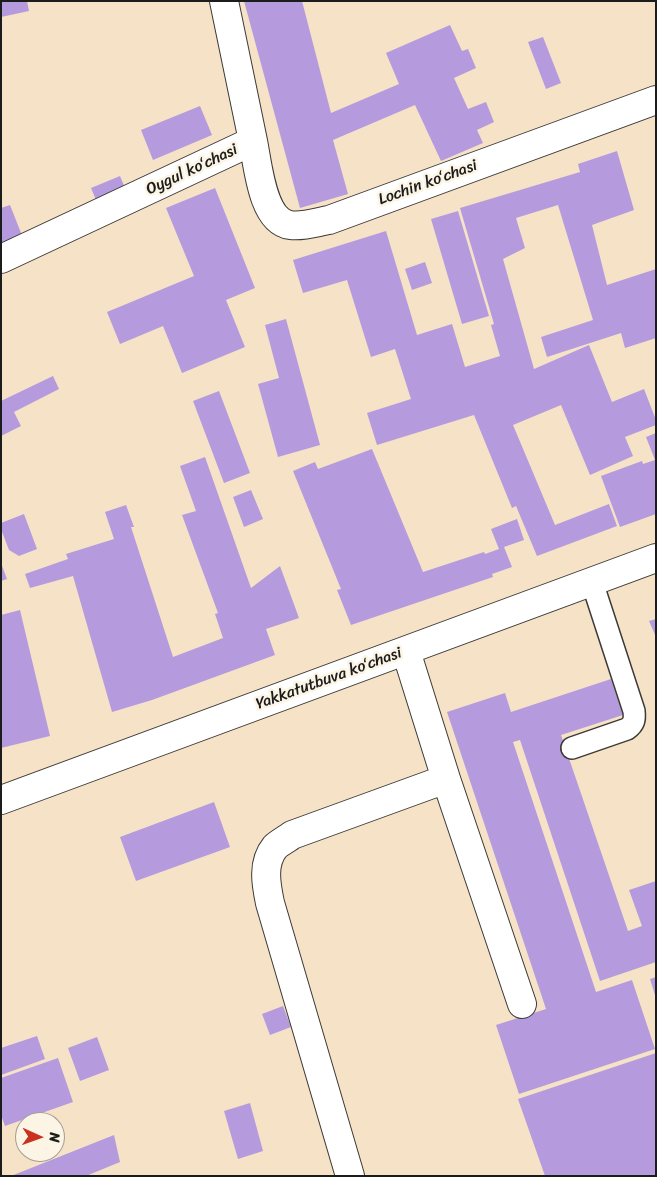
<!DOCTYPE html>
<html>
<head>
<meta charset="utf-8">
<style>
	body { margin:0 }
	#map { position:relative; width:657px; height:1177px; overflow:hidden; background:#f5e2c7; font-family:Sriracha,sans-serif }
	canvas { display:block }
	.frame { position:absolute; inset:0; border:2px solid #1c1c1c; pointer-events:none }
	.north { position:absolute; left:15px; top:1112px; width:50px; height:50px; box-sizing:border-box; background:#fcf5e5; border:1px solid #a29e95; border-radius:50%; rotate:92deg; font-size:14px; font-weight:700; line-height:20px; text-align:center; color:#1c1c1c }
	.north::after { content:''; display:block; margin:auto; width:18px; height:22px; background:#c8321e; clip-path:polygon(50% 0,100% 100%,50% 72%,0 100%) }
</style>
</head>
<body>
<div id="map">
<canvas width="657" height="1177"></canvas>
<div class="frame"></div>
<div class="north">N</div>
</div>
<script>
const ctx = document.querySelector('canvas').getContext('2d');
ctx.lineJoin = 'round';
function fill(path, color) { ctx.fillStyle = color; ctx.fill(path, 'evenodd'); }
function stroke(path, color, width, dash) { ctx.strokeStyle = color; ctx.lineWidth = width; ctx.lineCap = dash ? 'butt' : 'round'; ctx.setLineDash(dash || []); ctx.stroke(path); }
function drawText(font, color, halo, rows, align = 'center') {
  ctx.font = font + ' Sriracha,sans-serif'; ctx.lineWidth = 5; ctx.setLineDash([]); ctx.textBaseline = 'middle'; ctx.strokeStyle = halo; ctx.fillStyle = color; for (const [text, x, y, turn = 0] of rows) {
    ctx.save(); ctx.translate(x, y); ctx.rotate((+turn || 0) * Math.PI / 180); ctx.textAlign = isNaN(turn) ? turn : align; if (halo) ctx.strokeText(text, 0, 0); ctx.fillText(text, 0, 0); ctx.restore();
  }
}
fill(new Path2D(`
	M 1,1 L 27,1 L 29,11 L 1,17 Z
	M 244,1 L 302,1 L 331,113 L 399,84 L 386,53 L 450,25 L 462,51 L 468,49 L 476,68 L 454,78 L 468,109 L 486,102 L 494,122 L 477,130 L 483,143 L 441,161 L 415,105 L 333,140 L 348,194 L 300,208 Z
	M 543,37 L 561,83 L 546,89 L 528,42 Z
	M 200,106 L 212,135 L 153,160 L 141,130 Z
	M 617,151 L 634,210 L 592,225 L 607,285 L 656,269 L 656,338 L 625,348 L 621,333 L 547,357 L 541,337 L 593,320 L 558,205 L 516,218 L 525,248 L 503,259 L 534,369 L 589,345 L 612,402 L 644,389 L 656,420 L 656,425 L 625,437 L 633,456 L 590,475 L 561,405 L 513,425 L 555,525 L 609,504 L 617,526 L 537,556 L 516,506 L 512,508 L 474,415 L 377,445 L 367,413 L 411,399 L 395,349 L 371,357 L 347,280 L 303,293 L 293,260 L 386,231 L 417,335 L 452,324 L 465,367 L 500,356 L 491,325 L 494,324 L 460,208 L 580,172 L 578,164 Z
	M 120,176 L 128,195 L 99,207 L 91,188 Z
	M 215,188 L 255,288 L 226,300 L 245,347 L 182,373 L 163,326 L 120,344 L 107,312 L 194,276 L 166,208 Z
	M 10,205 L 23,238 L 1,248 L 1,208 Z
	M 458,211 L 489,316 L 462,324 L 431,219 Z
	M 425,262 L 432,283 L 412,290 L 405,269 Z
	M 286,319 L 320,445 L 278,457 L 258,384 L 279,378 L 265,325 Z
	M 53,376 L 59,389 L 14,412 L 21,426 L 1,436 L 1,401 Z
	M 219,391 L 250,473 L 224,483 L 193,401 Z
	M 656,433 L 656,514 L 620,527 L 601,476 L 642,461 L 643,464 L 655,460 L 646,437 Z
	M 372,449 L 423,572 L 484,552 L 485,554 L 499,549 L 491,529 L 517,519 L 524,540 L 504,547 L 512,567 L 492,574 L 493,577 L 351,625 L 337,590 L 341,589 L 293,471 L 315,462 L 318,469 Z
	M 205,457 L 251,588 L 280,566 L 299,618 L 266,629 L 275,655 L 152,700 L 112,712 L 73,576 L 30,588 L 25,574 L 68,559 L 66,554 L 114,539 L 105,512 L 126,505 L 134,527 L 131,527 L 173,657 L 223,638 L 215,614 L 218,613 L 182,515 L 196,511 L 180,466 Z
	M 251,490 L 263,519 L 244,527 L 233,497 Z
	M 24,514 L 37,549 L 19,556 L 9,550 L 1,529 L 1,523 Z
	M 1,563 L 7,579 L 1,581 Z
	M 20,610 L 50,736 L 1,748 L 1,615 Z
	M 656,619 L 656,637 L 649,621 Z
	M 611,679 L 623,715 L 561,735 L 628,931 L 642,926 L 629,890 L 656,881 L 656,962 L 600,981 L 520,740 L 513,742 L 596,992 L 632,980 L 655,1049 L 519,1094 L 496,1025 L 546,1009 L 447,712 L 505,693 L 511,712 Z
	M 214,802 L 230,847 L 136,881 L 120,837 Z
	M 656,977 L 656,995 L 655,995 L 650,979 Z
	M 283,1006 L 291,1027 L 270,1035 L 262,1014 Z
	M 37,1036 L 45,1059 L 1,1075 L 1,1048 Z
	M 97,1037 L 109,1070 L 80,1081 L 68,1048 Z
	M 656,1053 L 656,1176 L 545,1176 L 518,1099 Z
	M 58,1058 L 73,1102 L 5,1126 L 1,1115 L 1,1078 Z
	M 250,1103 L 263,1151 L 238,1159 L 224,1111 Z
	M 114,1135 L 120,1162 L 86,1176 L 11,1176 Z`), '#b59bde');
const lane = new Path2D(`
	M 572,748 L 627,729 C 634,724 635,720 634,711 L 592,582`);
const street = new Path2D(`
	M 253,141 C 258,165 262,221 290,225 C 303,227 317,222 329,220 L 656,100
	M 1,259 L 253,141 L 224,1
	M 406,651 L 446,779 L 522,1004
	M 1,800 L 656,558
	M 350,1176 L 270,903 C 266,884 262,863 275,847 C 279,843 287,839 292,835 L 446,779`);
stroke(lane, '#3d3a36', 24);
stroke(street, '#3d3a36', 30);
stroke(lane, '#fff', 21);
stroke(street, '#fff', 28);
drawText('16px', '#1c1c1c', '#fcf5e5', [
	["Oygul koʻchasi",192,170,-25],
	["Lochin koʻchasi",428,183,-20],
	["Yakkatutbuva koʻchasi",329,679,-20]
]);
</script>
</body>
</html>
